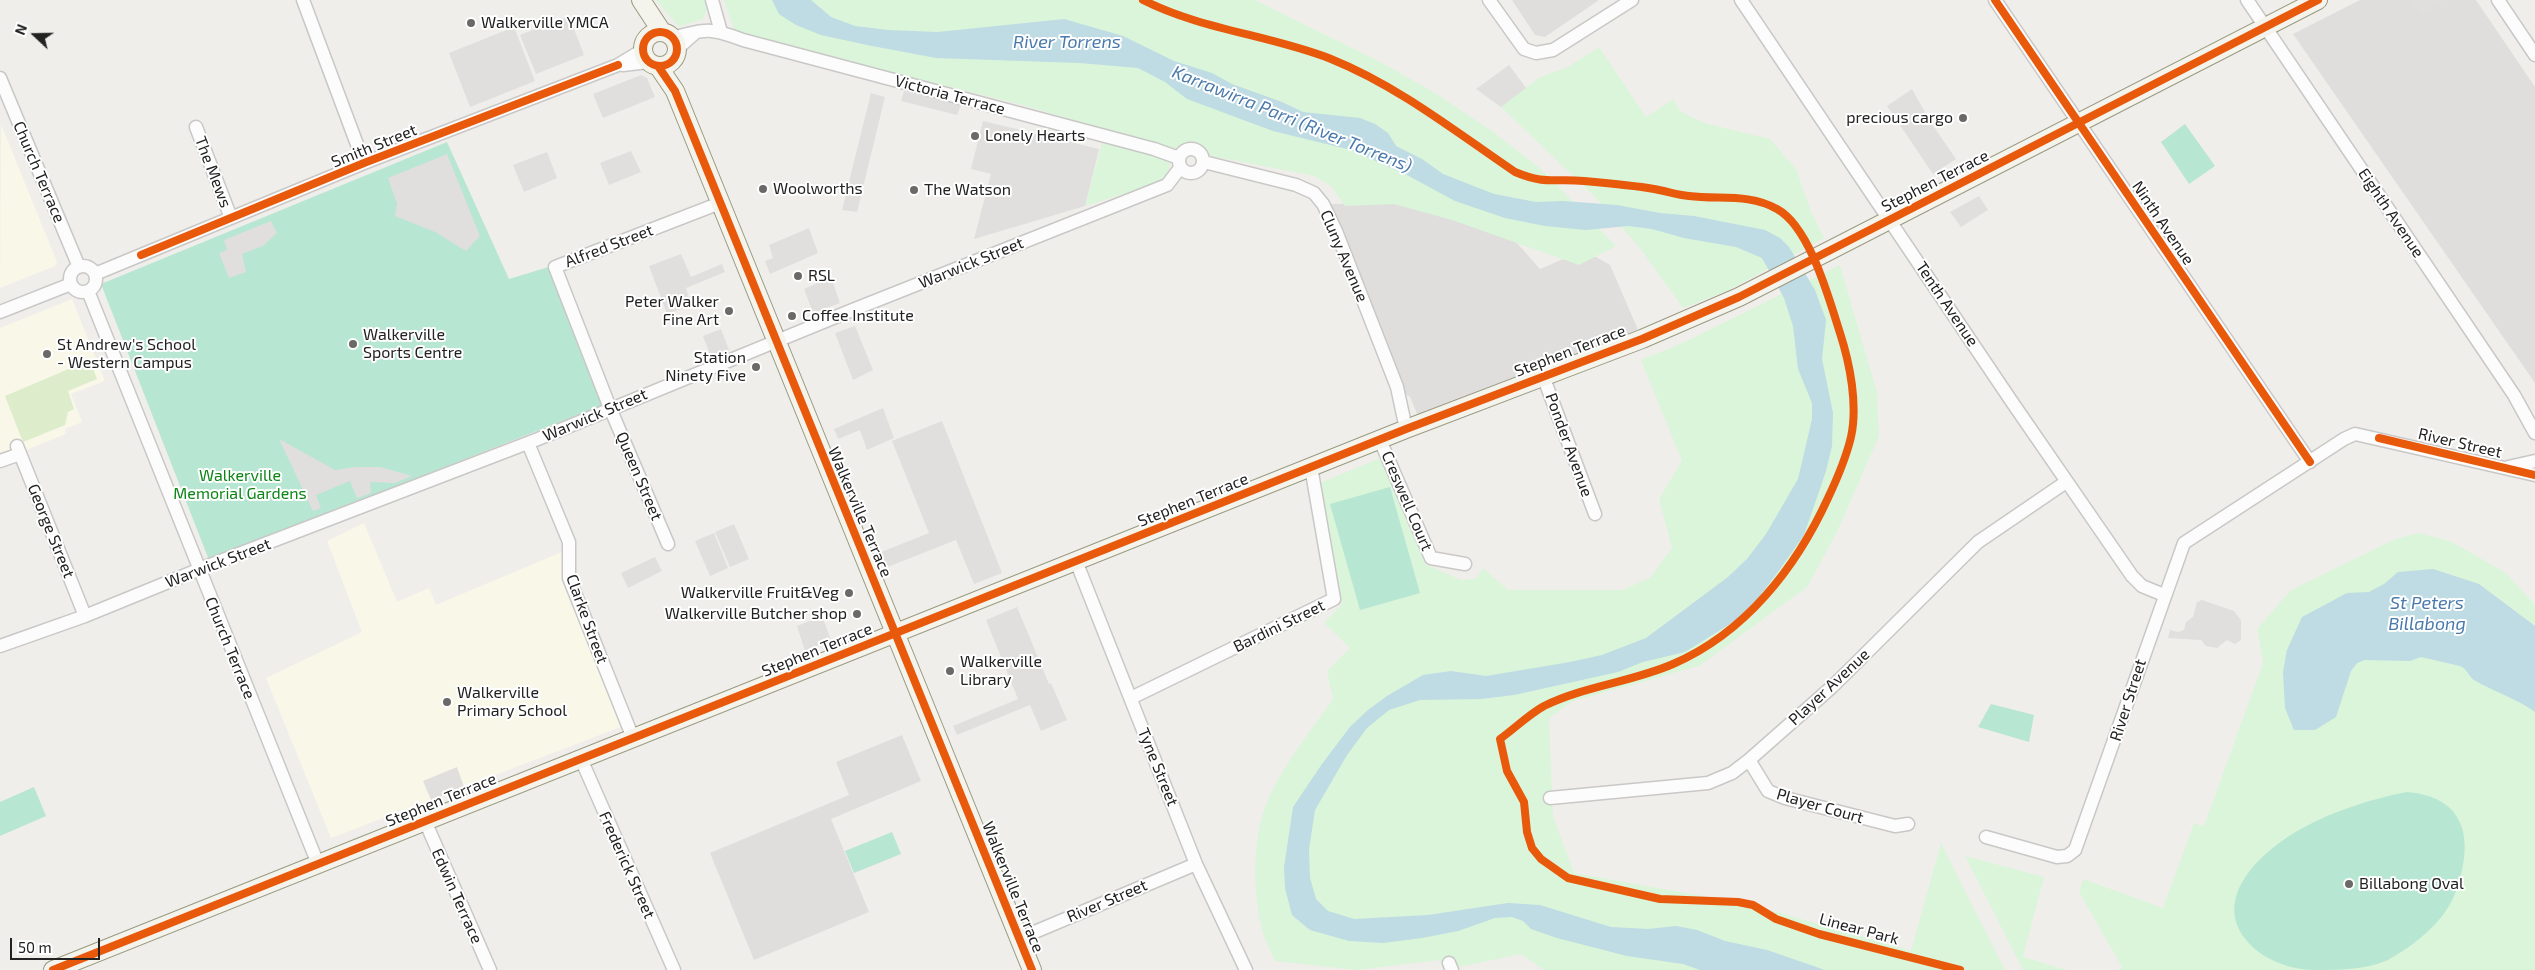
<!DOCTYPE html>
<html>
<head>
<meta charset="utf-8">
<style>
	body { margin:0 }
	#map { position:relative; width:2535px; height:970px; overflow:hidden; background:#f0eeeb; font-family:"Exo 2",sans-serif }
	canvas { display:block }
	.north { position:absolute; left:10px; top:10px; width:50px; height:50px; -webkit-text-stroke:4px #fff; paint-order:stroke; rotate:291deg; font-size:14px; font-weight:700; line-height:20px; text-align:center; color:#222 }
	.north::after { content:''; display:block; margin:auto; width:18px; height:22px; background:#222; clip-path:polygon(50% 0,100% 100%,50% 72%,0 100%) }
	.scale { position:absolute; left:10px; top:938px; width:90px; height:22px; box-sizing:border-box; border:2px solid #222; border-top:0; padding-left:6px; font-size:15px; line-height:18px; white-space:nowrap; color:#222; -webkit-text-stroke:4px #fff; paint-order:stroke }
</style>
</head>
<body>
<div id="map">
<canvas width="2535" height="970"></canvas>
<div class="north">N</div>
<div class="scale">50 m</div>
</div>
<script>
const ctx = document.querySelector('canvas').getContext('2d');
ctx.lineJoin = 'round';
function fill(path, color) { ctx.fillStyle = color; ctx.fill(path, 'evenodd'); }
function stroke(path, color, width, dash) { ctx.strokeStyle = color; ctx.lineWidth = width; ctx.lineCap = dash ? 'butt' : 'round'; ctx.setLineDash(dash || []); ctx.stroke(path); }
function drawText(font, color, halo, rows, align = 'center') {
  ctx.font = font + ' "Exo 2",sans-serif'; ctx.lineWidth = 4; ctx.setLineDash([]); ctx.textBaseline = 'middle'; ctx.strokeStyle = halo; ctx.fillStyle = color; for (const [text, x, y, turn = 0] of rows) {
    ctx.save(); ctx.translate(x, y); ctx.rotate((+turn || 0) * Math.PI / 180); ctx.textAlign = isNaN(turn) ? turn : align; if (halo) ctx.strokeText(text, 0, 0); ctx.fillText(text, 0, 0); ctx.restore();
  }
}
fill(new Path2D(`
	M 1512,0 L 1599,0 L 1545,37 L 1535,35 Z
	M 2360,0 L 2476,0 L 2535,87 L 2535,383 L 2293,34 Z
	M 1410,203 L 1510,235 L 1540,269 L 1584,250 L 1610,265 L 1642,339 L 1421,423 L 1410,397 L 1397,387 L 1323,204 Z
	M 902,735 L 921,781 L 831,819 L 869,912 L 754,960 L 710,853 L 849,795 L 836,762 Z`), '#dfdedc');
fill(new Path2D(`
	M 1,124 L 57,262 L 55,266 L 0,288 Z
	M 72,299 L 105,381 L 71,394 L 82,422 L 65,429 L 66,434 L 26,450 L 23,444 L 0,453 L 0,328 Z
	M 364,523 L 397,602 L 429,588 L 436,605 L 564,551 L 626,725 L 331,838 L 266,678 L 362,632 L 327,541 Z`), '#f8f7e8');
fill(new Path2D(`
	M 90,360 L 97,379 L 68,391 L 74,409 L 68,412 L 65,425 L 23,442 L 5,396 Z`), '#ddeccb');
fill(new Path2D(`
	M 656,0 L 706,0 L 708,8 L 703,19 L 679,27 Z
	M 724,0 L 1255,0 L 1384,64 L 1435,93 L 1492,131 L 1541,169 L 1616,246 L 1579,265 L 1452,220 L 1394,204 L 1345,206 L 1332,187 L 1315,176 L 1206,155 L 1191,145 L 1176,150 L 1019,104 L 786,47 L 735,32 Z
	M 1599,47 L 1646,117 L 1673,99 L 1680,111 L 1704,123 L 1770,139 L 1796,169 L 1812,214 L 1824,238 L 1727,291 L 1683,308 L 1640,248 L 1592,194 L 1501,107 L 1476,89 L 1509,65 L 1526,88 L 1540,77 L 1568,67 Z
	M 1102,143 L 1162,155 L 1170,160 L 1169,175 L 1149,186 L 1085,206 Z
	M 1840,265 L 1877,393 L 1879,436 L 1836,534 L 1807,587 L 1699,666 L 1573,701 L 1549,718 L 1553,816 L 1574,873 L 1753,905 L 1911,951 L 1941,843 L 2005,970 L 1544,970 L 1521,954 L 1464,966 L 1442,967 L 1440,960 L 1357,970 L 1275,961 C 1270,949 1263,937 1261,925 C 1252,884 1252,830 1272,791 C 1288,759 1312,729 1333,699 L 1327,671 L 1350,648 L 1324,623 L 1342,604 L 1320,483 L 1383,457 L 1425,564 L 1461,580 L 1476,579 L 1483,568 L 1508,590 L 1622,590 L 1650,578 L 1672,548 L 1659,499 L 1682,461 L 1641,360 L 1687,341 Z
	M 2418,533 L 2450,541 L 2506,573 L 2535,605 L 2535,970 L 2118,970 L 2122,967 L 2079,892 L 2083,879 L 2163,908 L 2194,823 L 2204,826 L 2263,663 L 2257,629 L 2291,590 L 2393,540 Z
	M 1965,856 L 2044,877 L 2023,957 L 2067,970 L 2023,970 Z`), '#daf5da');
fill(new Path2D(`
	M 2185,124 L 2215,166 L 2189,184 L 2161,142 Z
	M 447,142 L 509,279 L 552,266 L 605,404 L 209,560 L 101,284 Z
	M 1390,487 L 1420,593 L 1360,610 L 1330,504 Z
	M 1991,704 L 2034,715 L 2029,742 L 1978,727 Z
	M 34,787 L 46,816 L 0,836 L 0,802 Z
	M 2407,792 C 2455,796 2472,825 2462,870 C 2459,884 2454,900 2445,912 C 2432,931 2408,949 2388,960 C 2365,970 2339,970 2314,970 C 2290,970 2262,959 2247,941 C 2210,897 2263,850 2301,829 C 2333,811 2371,799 2407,792 Z
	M 892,832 L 901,854 L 854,873 L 845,851 Z`), '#b7e6d2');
fill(new Path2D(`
	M 2414,0 L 2446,0 L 2422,16 L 2411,2 Z
	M 569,16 L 584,55 L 536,74 L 520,35 Z
	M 514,27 L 535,81 L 470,107 L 449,53 Z
	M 1509,65 L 1526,88 L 1501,107 L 1476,89 Z
	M 641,75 L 647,78 L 655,97 L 603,118 L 593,94 Z
	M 1912,89 L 1930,121 L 1956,159 L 1933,174 L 1887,106 Z
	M 904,91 L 961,105 L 957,115 L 901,101 Z
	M 871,93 L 885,97 L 857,212 L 842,210 Z
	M 983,121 L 1099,149 L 1085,206 L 974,239 L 991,174 L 971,169 Z
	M 631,151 L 641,172 L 609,185 L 600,163 Z
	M 547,152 L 557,178 L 524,192 L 513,165 Z
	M 447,154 L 480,236 L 466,251 L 435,232 L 395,216 L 397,204 L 388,178 Z
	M 1979,196 L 1988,210 L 1961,227 L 1950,212 Z
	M 271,221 L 277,233 L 263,246 L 242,254 L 246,272 L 229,278 L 219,253 L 227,250 L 224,240 Z
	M 809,228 L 818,253 L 770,274 L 765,261 L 773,258 L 769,245 Z
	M 681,254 L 691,277 L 722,264 L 725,272 L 686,288 L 691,305 L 667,314 L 649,266 Z
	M 831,277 L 840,303 L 813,313 L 804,289 Z
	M 855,326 L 873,370 L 853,380 L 835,333 Z
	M 721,329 L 729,350 L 711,357 L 703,336 Z
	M 883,408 L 894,438 L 867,450 L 860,430 L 838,439 L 834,429 Z
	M 942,421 L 1002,573 L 974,584 L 956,540 L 885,568 L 879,553 L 929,533 L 892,441 Z
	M 279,439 L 335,470 L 355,467 L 380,467 L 412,476 L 395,483 L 370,482 L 371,493 L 357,498 L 350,481 L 316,495 L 321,508 L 313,511 Z
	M 734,524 L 749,559 L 730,567 L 715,532 Z
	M 714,533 L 728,568 L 710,576 L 695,541 Z
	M 655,557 L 662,571 L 628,588 L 621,573 Z
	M 2202,600 L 2234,611 L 2241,620 L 2241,640 L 2235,644 L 2227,640 L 2217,648 L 2206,646 L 2201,640 L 2168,638 L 2170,630 L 2178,632 L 2184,630 L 2186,622 L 2193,617 L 2197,602 Z
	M 1017,607 L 1049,684 L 1051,683 L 1067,720 L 1041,731 L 1030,705 L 957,735 L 953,726 L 1018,699 L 986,620 Z
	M 822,616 L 831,640 L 805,651 L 797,626 Z
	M 457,767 L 464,787 L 431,800 L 423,781 Z`), '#e0dfde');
fill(new Path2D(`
	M 772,0 L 811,0 L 831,17 L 855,26 L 888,30 L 938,32 L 1064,19 L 1123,36 L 1174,61 L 1212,73 L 1232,84 L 1282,102 L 1303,112 L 1360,118 L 1375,124 L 1388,133 L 1396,146 L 1422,159 L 1443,174 L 1494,194 L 1536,202 L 1563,201 L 1617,205 L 1660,213 L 1694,216 L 1765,230 L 1780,238 L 1789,247 L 1815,290 L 1826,320 L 1822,359 L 1833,413 L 1832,446 L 1826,471 L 1804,535 L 1780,569 L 1757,600 L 1738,619 L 1685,652 L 1643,662 L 1618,672 L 1514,695 L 1481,699 L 1420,700 L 1389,710 L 1367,728 L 1347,755 L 1315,810 L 1309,849 L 1310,878 L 1316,899 L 1328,911 L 1354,919 L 1428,915 L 1508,903 L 1540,905 L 1611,927 L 1648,929 L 1676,926 L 1697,930 L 1725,941 L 1767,950 L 1825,970 L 1700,970 L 1683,964 L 1627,956 L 1557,938 L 1531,929 L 1523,921 L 1512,917 L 1495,918 L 1458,931 L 1422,938 L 1383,943 L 1349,941 L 1310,930 L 1292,915 L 1285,888 L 1284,867 L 1293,807 L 1322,764 L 1350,727 L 1368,710 L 1387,696 L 1423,675 L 1451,671 L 1486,676 L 1570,662 L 1602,655 L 1646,638 L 1728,577 L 1747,559 L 1766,534 L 1798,479 L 1812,419 L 1812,403 L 1798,369 L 1793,326 L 1784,298 L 1762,258 L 1736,247 L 1684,238 L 1652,229 L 1628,226 L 1586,230 L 1545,226 L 1505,218 L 1455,201 L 1407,175 L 1351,150 L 1273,131 L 1187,99 L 1165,82 L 1138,68 L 1080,63 L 936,58 L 867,45 L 821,35 L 796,25 L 779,14 Z
	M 2433,569 L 2479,584 L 2535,626 L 2535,712 C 2516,698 2494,692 2474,680 C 2468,676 2468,669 2460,666 L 2421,657 L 2410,661 L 2365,660 L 2357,663 L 2351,671 L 2336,717 L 2315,730 L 2294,730 L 2285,708 L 2283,672 L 2287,650 L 2302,617 L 2347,593 L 2369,592 L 2384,584 L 2398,572 Z`), '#bfdbe3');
const street = new Path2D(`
	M 303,0 L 364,163
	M 712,0 L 721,32
	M 1489,0 L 1524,49 L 1536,53 L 1553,50 L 1632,0
	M 1741,0 L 2012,402 L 2132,576 L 2142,586 L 2164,595
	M 1995,0 L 2310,462
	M 2247,0 L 2514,395 L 2535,433
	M 2498,0 L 2535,55
	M 673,38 C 706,28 711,28 743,40 L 1154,149 L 1179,158
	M 677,49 L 694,34
	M 623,65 L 648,62
	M 0,78 L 79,267
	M 196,127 L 231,218
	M1179 161a12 12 0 1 1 24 0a12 12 0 1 1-24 0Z
	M 1204,162 L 1296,185 L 1314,193 L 1323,204 L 1336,231 L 1397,387 L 1406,429
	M70 279a13 13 0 1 1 26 0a13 13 0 1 1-26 0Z
	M 95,274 L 364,163 L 618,65 L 643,50
	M 88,291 L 318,864
	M 0,312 L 71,284
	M 1543,376 L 1595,514
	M 1380,440 L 1431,558 L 1465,564
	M 528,443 L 569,542 L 569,578 L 633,738
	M 17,446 L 85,616
	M 0,461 L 20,454
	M 2508,467 L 2535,461
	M 668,544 L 610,408 L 555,267 L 720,203
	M 1076,561 L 1196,864 L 1246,970
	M 0,646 L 85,616 L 210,565 L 538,439 L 850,311 L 1167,185 L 1180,168
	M 1131,698 L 1334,599 L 1311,467
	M 581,759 L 674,970
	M 1749,760 L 1768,791 L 1785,798 L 1895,826 L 1908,824
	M 1550,798 L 1708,783 L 1732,773 L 1749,760 L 1833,686 L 1978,542 L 2066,482
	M 425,821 L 490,970
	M 1986,837 L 2057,857 L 2067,856 L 2075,850 L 2184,543 L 2344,439 L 2355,434 L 2535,475
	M 1018,939 L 1196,864
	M 1449,963 L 1452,970`);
const secondary = new Path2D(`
	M 641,0 L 662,32
	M643 49a17 17 0 1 1 34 0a17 17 0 1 1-34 0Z
	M 658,66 L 675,91 L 1032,970
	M 53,970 L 1406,429 L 1642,339 L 1739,297 L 2318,0`);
stroke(street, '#c9c8c7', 15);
stroke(secondary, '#999a82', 20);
stroke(street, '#fdfcfc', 12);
stroke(secondary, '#f4f4ed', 18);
stroke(new Path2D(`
	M 1143,0 C 1202,30 1270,35 1331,59 C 1398,86 1456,132 1515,172 C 1546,185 1554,178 1584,181 C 1607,183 1631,185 1654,189 C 1666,191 1677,195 1689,196 C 1719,200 1749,193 1777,209 C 1810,227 1829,299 1840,333 C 1850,364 1858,405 1851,437 C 1846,458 1837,479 1828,498 C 1796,568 1745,633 1673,664 C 1632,682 1584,686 1544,706 C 1528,715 1514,729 1500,739 L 1507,771 L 1524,802 L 1527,832 L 1532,848 L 1541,859 L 1568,878 L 1660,899 L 1738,902 L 1753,905 L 1776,919 L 1819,934 L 1960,970
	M 1995,0 L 2310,462
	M643 49a17 17 0 1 1 34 0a17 17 0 1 1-34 0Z
	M 658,66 L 675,91 L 1032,970
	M 141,255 L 364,163 L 618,65
	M 2379,438 L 2535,475
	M 53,970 L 1406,429 L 1642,339 L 1739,297 L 2318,0`), '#e8590c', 8);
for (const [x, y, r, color] of [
	[471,23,5,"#6a6968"],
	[1963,118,5,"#6a6968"],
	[975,136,5,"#6a6968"],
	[763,189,5,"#6a6968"],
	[914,190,5,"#6a6968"],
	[798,276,5,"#6a6968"],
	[729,311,5,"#6a6968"],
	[792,316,5,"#6a6968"],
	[353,344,5,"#6a6968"],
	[47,354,5,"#6a6968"],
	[756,367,5,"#6a6968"],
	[849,593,5,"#6a6968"],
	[857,614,5,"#6a6968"],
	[950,671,5,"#6a6968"],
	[447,702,5,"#6a6968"],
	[2349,884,5,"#6a6968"]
]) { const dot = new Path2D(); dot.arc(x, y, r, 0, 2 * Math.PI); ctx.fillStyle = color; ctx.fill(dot); stroke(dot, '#fff', 2); }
drawText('16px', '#222', '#fff', [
	["Walkerville YMCA",481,23],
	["precious cargo",1953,118,"right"],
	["Lonely Hearts",985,136],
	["Woolworths",773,189],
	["The Watson",924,190],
	["RSL",808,276],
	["Peter Walker",719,302,"right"],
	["Fine Art",719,320,"right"],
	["Coffee Institute",802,316],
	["Walkerville",363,335],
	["Sports Centre",363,353],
	["St Andrew's School",57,345],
	["- Western Campus",57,363],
	["Station",746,358,"right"],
	["Ninety Five",746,376,"right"],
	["Walkerville Fruit&Veg",839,593,"right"],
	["Walkerville Butcher shop",847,614,"right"],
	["Walkerville",960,662],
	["Library",960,680],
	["Walkerville",457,693],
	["Primary School",457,711],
	["Billabong Oval",2359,884]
], 'left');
drawText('16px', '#222', '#fff', [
	["Victoria Terrace",950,95,15],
	["Smith Street",374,146,-22],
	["Church Terrace",39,172,67],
	["The Mews",213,172,69],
	["Stephen Terrace",1935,181,-27],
	["Eighth Avenue",2391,213,56],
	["Ninth Avenue",2163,223,56],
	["Alfred Street",609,246,-21],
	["Cluny Avenue",1344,256,67],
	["Warwick Street",971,263,-22],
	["Tenth Avenue",1947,304,56],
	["Stephen Terrace",1570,351,-21],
	["Warwick Street",595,415,-23],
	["River Street",2460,443,13],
	["Ponder Avenue",1569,445,70],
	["Queen Street",639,476,67],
	["Stephen Terrace",1193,500,-22],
	["Creswell Court",1407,501,67],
	["Walkerville Terrace",860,512,67],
	["George Street",51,531,68],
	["Warwick Street",218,563,-21],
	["Clarke Street",587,619,70],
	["Bardini Street",1279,626,-26],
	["Church Terrace",230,648,68],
	["Stephen Terrace",817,650,-22],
	["Player Avenue",1829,687,-43],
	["River Street",2128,700,-72],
	["Tyne Street",1158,767,68],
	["Stephen Terrace",441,800,-22],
	["Player Court",1820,806,16],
	["Frederick Street",627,865,66],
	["Walkerville Terrace",1013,887,68],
	["Edwin Terrace",457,896,66],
	["River Street",1107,901,-23],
	["Linear Park",1859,929,15]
]);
drawText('16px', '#0c8416', '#fff', [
	["Walkerville",240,476],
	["Memorial Gardens",240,494]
]);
drawText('italic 18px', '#4a7aab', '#fff', [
	["River Torrens",1067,42],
	["Karrawirra Parri (River Torrens)",1292,119,22],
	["St Peters",2427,603],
	["Billabong",2427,624]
]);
</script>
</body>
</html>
